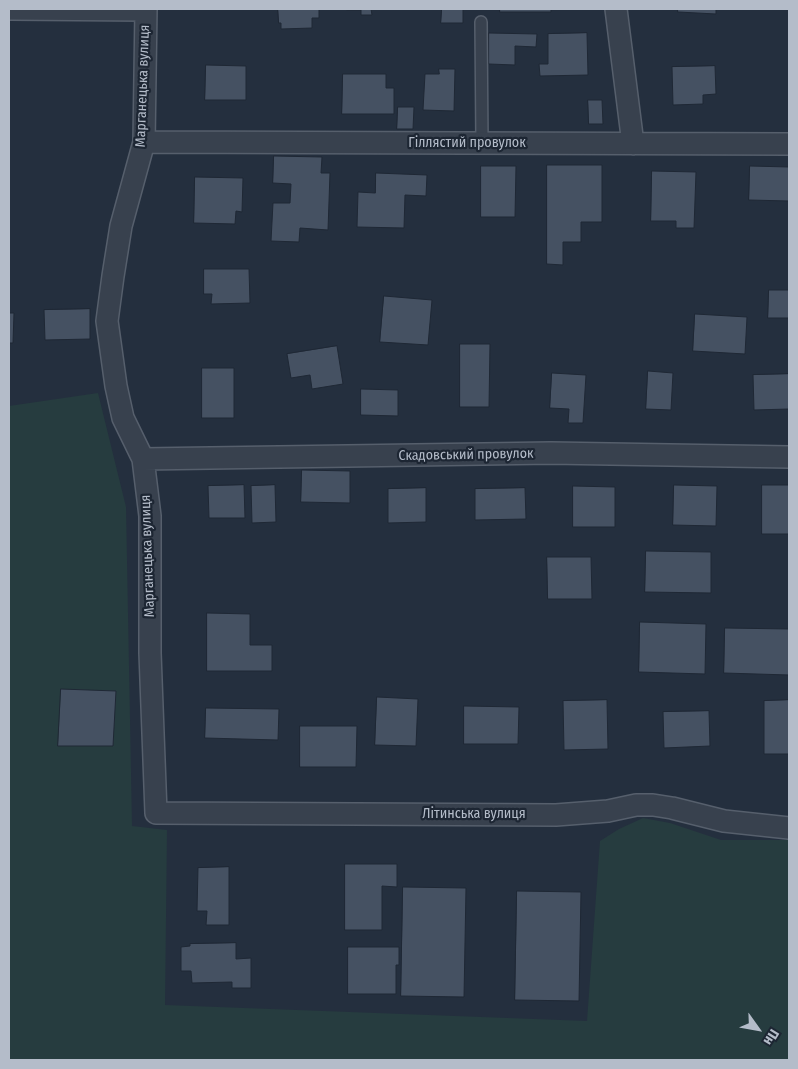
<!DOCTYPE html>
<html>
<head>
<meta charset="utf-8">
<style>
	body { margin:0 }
	#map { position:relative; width:798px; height:1069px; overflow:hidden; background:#242f3e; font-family:"Fira Sans Condensed",sans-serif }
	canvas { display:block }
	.frame { position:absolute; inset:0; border:10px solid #b4bcc9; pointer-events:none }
	.north { position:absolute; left:733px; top:1004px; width:50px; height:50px; -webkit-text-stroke:4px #1d2633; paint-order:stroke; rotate:122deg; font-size:14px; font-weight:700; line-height:20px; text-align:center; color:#b4bcc9 }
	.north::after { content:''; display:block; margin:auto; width:18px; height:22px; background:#b4bcc9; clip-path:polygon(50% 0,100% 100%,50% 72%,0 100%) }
</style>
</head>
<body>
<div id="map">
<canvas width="798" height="1069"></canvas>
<div class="frame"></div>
<div class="north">Пн</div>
</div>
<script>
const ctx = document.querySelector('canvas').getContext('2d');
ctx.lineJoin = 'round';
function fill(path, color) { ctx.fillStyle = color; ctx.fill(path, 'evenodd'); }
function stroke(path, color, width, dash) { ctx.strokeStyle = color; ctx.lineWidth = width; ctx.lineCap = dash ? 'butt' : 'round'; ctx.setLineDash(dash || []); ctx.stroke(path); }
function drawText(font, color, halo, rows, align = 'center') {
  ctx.font = font + ' "Fira Sans Condensed",sans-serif'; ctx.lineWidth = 4.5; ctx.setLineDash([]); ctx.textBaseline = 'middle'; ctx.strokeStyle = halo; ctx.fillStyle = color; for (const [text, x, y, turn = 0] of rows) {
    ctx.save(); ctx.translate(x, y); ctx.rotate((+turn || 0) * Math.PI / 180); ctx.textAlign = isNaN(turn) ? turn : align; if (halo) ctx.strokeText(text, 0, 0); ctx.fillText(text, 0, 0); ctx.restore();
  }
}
fill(new Path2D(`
	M 98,393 L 126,507 L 132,826 L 167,830 L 165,1005 L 587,1021 L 600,841 L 619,829 L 643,818 L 670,823 L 721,840 L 789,840 L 789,1060 L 9,1060 L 9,406 Z`), '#263c3f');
const building = new Path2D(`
	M 278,9 L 319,9 L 319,18 L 312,18 L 312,28 L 281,29 L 281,23 L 279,23 Z
	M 347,9 L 384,9 L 371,9 L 372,15 L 361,15 L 361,10 L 347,10 Z
	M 442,9 L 463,9 L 463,23 L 441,23 Z
	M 500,9 L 551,9 L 551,12 L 500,12 Z
	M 678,9 L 716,9 L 716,14 L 678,12 Z
	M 489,33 L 537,34 L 536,47 L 515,46 L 515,65 L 489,64 Z
	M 587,33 L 588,75 L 540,76 L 539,64 L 548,64 L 548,34 Z
	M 206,65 L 246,66 L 246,100 L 205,100 Z
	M 715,66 L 716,94 L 703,95 L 703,104 L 673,105 L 672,67 Z
	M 439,69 L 455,69 L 454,111 L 423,110 L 425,74 L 439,74 Z
	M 343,74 L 386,74 L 386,88 L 394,88 L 394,114 L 342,114 Z
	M 588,100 L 602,100 L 603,124 L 589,124 Z
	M 398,107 L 414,107 L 413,129 L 397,129 Z
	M 274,156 L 322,157 L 321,173 L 330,173 L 328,230 L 300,228 L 299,242 L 271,241 L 273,203 L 290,203 L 291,184 L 273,183 Z
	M 547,165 L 602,165 L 602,222 L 581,222 L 581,242 L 563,242 L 563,265 L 547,264 Z
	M 481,166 L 516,166 L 515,217 L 481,217 Z
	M 750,166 L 789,167 L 789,201 L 749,200 Z
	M 652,171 L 696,172 L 694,228 L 676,228 L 676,221 L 651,221 Z
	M 376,173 L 427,175 L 426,196 L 405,195 L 404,228 L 357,227 L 358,192 L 375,193 Z
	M 195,177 L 243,178 L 242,212 L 236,211 L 235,224 L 194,223 Z
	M 204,269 L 249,269 L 250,303 L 211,304 L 212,294 L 204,294 Z
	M 769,290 L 789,290 L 789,318 L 768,318 Z
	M 384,296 L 432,300 L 428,345 L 380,342 Z
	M 90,309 L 90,339 L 45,340 L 44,310 Z
	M 9,313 L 14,313 L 13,343 L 9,343 Z
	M 695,314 L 747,317 L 745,354 L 693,351 Z
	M 460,344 L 490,344 L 489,407 L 460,407 Z
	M 337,346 L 343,384 L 312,389 L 310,375 L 291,378 L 287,354 Z
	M 202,368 L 234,368 L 234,418 L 202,418 Z
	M 648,371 L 673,373 L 671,410 L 646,409 Z
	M 552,373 L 586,375 L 583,423 L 568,423 L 569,409 L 550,408 Z
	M 789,374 L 789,409 L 754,410 L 753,375 Z
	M 361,389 L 398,390 L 398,416 L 361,415 Z
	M 302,470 L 350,471 L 350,503 L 301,502 Z
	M 244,485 L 245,518 L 209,518 L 208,486 Z
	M 275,485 L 276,522 L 252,523 L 251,486 Z
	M 674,485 L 717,486 L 716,526 L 673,525 Z
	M 762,485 L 789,485 L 789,534 L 762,534 Z
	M 573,486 L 615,487 L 615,527 L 573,527 Z
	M 426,488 L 426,522 L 388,523 L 388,489 Z
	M 525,488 L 526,519 L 475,520 L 475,489 Z
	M 646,551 L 711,552 L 711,593 L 645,592 Z
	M 547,557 L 591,557 L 592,599 L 548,599 Z
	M 207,613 L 250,614 L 250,645 L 272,645 L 272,671 L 207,671 Z
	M 640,622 L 706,624 L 705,674 L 639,672 Z
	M 725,628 L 789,629 L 789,675 L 724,673 Z
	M 61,689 L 116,691 L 113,746 L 58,746 Z
	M 377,697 L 418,699 L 416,746 L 375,745 Z
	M 607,700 L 608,749 L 564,750 L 563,701 Z
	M 789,700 L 789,754 L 764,754 L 764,701 Z
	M 464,706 L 519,707 L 518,744 L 464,744 Z
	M 206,708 L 279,709 L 278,740 L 205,738 Z
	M 709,711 L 710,746 L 664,748 L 663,712 Z
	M 300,726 L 357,726 L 356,767 L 300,767 Z
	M 345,864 L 397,864 L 397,887 L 382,886 L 382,930 L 345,930 Z
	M 229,867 L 229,925 L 206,925 L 207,911 L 197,911 L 198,868 Z
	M 403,887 L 466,888 L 464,997 L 401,996 Z
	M 517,891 L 581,892 L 579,1001 L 515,1000 Z
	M 236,943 L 236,959 L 251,958 L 251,988 L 232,988 L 232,982 L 192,983 L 191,971 L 181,971 L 181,947 L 190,946 L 190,944 Z
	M 348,947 L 399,947 L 399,965 L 396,965 L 396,994 L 348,994 Z`);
fill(building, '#455162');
stroke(building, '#1f2835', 1);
const lane = new Path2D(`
	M 481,22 L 482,143`);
const street = new Path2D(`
	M 9,9 L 146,10
	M 146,9 L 144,142 L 121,226 L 113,276 L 107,321 L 116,386 L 123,418 L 143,459 L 150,516 L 150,653 L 156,813 L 556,815 L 608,811 L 636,805 L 653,805 L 672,808 L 724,821 L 789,828
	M 616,9 L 633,144
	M 144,142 L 789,144
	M 143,459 L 551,453 L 789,457`);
stroke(lane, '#565f6c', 14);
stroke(street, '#565f6c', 24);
stroke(lane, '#38414e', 11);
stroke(street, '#38414e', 21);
drawText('14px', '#b4bcc9', '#1d2633', [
	["Марганецька вулиця",143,86,-88],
	["Гіллястий провулок",467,143],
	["Скадовський провулок",466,455,-1],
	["Марганецька вулиця",148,556,-92],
	["Літинська вулиця",474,814]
]);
</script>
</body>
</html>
